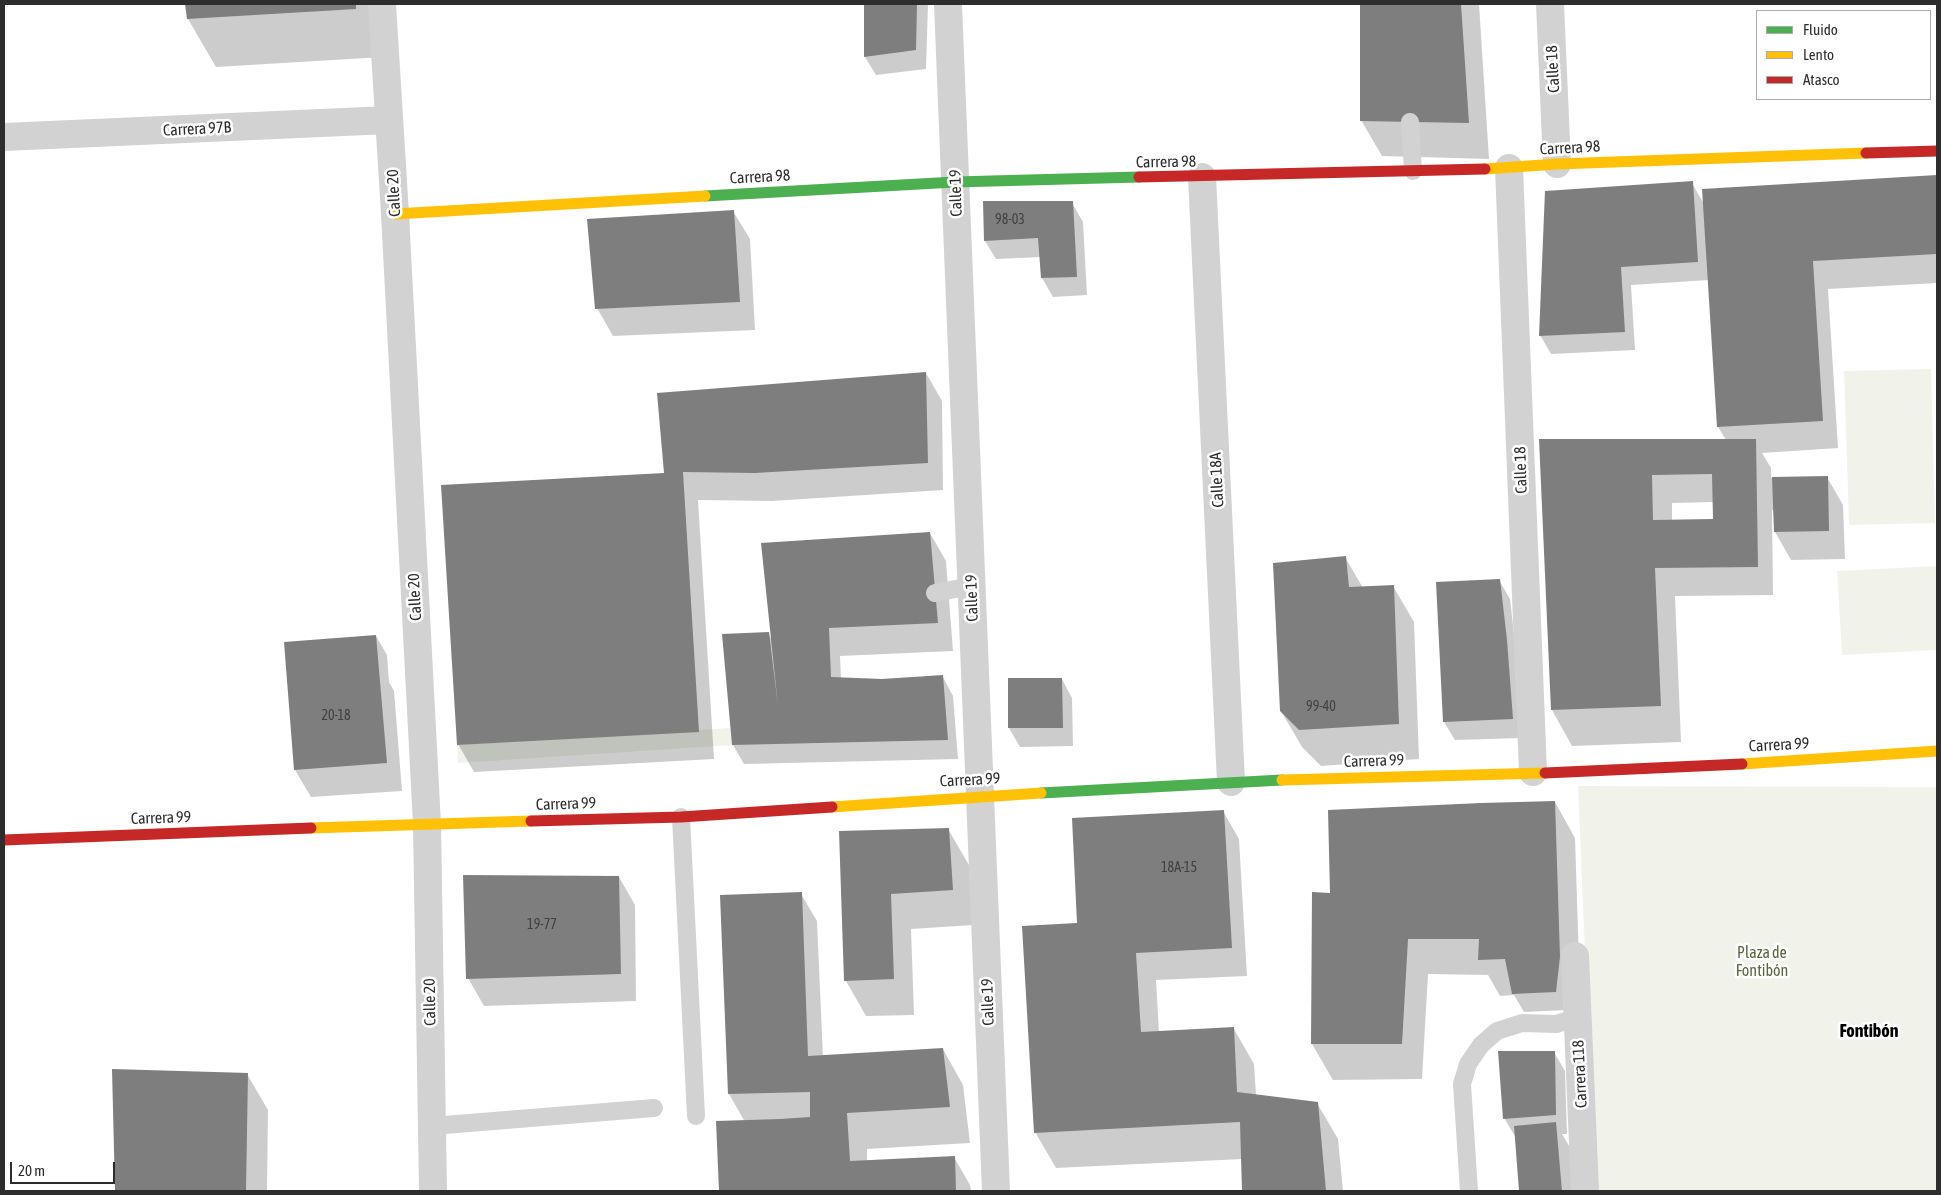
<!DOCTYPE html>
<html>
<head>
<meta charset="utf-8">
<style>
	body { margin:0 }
	#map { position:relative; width:1941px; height:1195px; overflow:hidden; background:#fff; font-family:"Asap Condensed",sans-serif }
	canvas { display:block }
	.frame { position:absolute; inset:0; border:5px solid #2d2d2d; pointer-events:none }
	.legend { position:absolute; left:1756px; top:10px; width:175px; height:90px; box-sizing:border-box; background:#fff; border:1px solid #ababab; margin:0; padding:6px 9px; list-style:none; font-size:15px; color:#2d2d2d }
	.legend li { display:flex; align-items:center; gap:10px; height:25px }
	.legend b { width:25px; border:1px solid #ababab }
	.scale { position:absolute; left:10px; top:1162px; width:105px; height:22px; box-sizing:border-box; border:2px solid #2d2d2d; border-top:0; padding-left:6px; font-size:15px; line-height:18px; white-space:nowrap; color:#2d2d2d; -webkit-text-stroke:4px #fff; paint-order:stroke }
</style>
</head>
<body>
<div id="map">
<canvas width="1941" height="1195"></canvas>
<div class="frame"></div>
<ul class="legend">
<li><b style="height:6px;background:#4caf50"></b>Fluido</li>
<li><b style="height:6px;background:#ffc107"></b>Lento</li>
<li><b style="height:6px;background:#c62828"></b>Atasco</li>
</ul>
<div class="scale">20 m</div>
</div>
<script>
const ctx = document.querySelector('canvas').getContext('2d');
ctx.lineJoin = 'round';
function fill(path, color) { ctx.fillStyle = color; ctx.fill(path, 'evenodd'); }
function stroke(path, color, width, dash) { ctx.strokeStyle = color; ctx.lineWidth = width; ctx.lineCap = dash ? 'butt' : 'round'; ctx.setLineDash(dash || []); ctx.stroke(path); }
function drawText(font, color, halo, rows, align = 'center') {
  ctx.font = font + ' "Asap Condensed",sans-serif'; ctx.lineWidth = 5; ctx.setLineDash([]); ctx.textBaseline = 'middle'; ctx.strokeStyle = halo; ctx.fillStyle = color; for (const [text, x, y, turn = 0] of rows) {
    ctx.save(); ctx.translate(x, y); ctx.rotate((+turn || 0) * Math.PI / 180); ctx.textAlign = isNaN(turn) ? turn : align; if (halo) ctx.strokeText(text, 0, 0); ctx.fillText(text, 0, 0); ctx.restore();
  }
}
fill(new Path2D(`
	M 1931,369 L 1935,523 L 1849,525 L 1844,371 Z
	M 1937,566 L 1937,650 L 1842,655 L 1837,571 Z
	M 730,728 L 732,745 L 458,763 L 457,745 Z
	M 1578,786 L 1937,787 L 1937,1191 L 1595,1191 Z`), '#f1f3eb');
fill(new Path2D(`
	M 187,4 L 380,4 L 383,57 L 216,67 L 188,19 Z
	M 865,4 L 928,4 L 926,69 L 876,75 L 865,57 Z
	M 1361,4 L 1479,4 L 1489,159 L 1382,156 L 1361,120 Z
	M 1937,177 L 1937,283 L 1828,289 L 1838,448 L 1762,453 L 1771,468 L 1771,478 L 1827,477 L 1843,505 L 1845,559 L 1791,560 L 1775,532 L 1774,510 L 1772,510 L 1773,595 L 1675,596 L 1681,742 L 1572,746 L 1552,710 L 1540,441 L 1726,440 L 1718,427 L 1709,280 L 1631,285 L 1635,350 L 1551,354 L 1540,335 L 1692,183 L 1704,204 L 1703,190 ZM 1714,502 L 1714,520 L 1672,521 L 1672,503 Z
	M 1072,203 L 1083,222 L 1087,295 L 1053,297 L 1042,278 L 1041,257 L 996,259 L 985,241 Z
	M 733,211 L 750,239 L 755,330 L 613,336 L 597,308 Z
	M 926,373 L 942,401 L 943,490 L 772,501 L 698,500 L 714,759 L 474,772 L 458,744 L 666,474 Z
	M 930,533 L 946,561 L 953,651 L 840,656 L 841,679 L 882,680 L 943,677 L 953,696 L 958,759 L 744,764 L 733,745 L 768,633 L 772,640 Z
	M 1345,557 L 1363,588 L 1393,586 L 1414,622 L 1419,759 L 1321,766 L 1302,747 L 1281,711 Z
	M 1499,580 L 1510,599 L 1517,660 L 1523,738 L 1455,740 L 1444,722 Z
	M 376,636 L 387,655 L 389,682 L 394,691 L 402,791 L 311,797 L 295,770 Z
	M 1062,679 L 1072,698 L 1073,746 L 1020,747 L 1009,728 L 1009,680 Z
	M 1555,802 L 1575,838 L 1580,992 L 1567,1010 L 1524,1012 L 1514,995 L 1500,996 L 1488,975 L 1428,974 L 1422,1079 L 1333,1080 L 1312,1044 L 1331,894 Z
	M 1223,811 L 1239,839 L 1247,976 L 1156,980 L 1159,1032 L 1234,1029 L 1254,1064 L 1256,1095 L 1317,1103 L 1338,1139 L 1343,1191 L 1243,1191 L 1242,1159 L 1056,1168 L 1035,1132 L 1079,924 Z
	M 948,829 L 969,865 L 973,925 L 911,929 L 914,1015 L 866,1016 L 846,981 L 840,832 Z
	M 619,877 L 635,905 L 636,1001 L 484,1006 L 468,978 Z
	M 801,894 L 817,921 L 823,1057 L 943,1049 L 963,1085 L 970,1143 L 867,1149 L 867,1161 L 954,1157 L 970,1185 L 971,1191 L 720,1191 L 717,1122 L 745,1122 L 729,1094 L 722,896 Z
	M 1554,1052 L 1565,1071 L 1567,1134 L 1562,1134 L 1572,1151 L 1575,1191 L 1520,1191 L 1516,1138 L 1504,1118 Z
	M 114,1070 L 247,1074 L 268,1110 L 267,1191 L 116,1191 Z`), '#0003');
fill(new Path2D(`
	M 185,4 L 356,4 L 356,9 L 187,19 Z
	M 864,4 L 917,4 L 916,50 L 864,57 Z
	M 1360,4 L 1461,4 L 1469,123 L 1360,121 Z
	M 1937,175 L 1937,254 L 1813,261 L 1823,421 L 1717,427 L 1702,189 Z
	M 1693,181 L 1698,262 L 1621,267 L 1625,332 L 1539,336 L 1545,191 Z
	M 983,201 L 1073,201 L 1077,277 L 1041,278 L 1038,238 L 984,241 Z
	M 734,210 L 740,302 L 595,309 L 587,219 Z
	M 926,372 L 928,463 L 755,473 L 683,472 L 699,732 L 457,745 L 441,485 L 664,473 L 657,393 Z
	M 1539,439 L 1756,439 L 1758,567 L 1655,568 L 1661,706 L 1551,710 ZM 1712,474 L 1713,519 L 1653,520 L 1652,475 Z
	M 1828,476 L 1829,531 L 1774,532 L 1772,477 Z
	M 930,532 L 938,623 L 829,628 L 831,677 L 882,679 L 943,675 L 948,740 L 732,745 L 722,634 L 769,632 L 778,706 L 761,543 Z
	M 1346,556 L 1349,587 L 1394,585 L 1399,724 L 1299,730 L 1280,711 L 1273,563 Z
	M 1500,579 L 1507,640 L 1513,719 L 1443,722 L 1436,582 Z
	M 376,635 L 387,763 L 294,770 L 284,642 Z
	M 1008,678 L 1062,678 L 1063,728 L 1008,728 Z
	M 1555,801 L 1560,957 L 1556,992 L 1512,994 L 1505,959 L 1478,960 L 1479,939 L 1408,939 L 1402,1044 L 1311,1044 L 1312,892 L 1330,893 L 1328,810 L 1481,803 Z
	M 1224,810 L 1232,948 L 1136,953 L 1141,1032 L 1234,1027 L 1237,1092 L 1318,1102 L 1326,1191 L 1242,1191 L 1240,1122 L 1034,1133 L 1022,926 L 1077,923 L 1072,818 Z
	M 949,828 L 953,890 L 891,894 L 894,979 L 844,981 L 839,831 Z
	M 463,875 L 619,876 L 621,974 L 466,979 Z
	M 802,892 L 808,1056 L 943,1048 L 950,1107 L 847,1113 L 850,1161 L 955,1156 L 956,1191 L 719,1191 L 716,1121 L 780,1119 L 810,1117 L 810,1092 L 728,1094 L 720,895 Z
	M 1498,1051 L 1555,1051 L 1556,1115 L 1503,1119 Z
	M 112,1069 L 248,1073 L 246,1191 L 115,1191 Z
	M 1556,1122 L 1562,1191 L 1519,1191 L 1514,1126 Z`), '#7e7e7e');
stroke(new Path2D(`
	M 1410,122 L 1413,171
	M 935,593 L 971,586
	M 681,817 L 696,1116
	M 432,1126 L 654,1108
	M 1469,1191 L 1462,1084 L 1468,1064 L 1481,1045 L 1497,1031 L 1522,1023 L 1556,1024 L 1577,1018`), '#d2d2d2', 18);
stroke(new Path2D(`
	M 382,4 L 395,214 L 427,824 L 433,1191
	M 948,4 L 996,1191
	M 1550,4 L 1557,164
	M 4,137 L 389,120
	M 1509,168 L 1533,772
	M 1202,177 L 1231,782
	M 1575,956 L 1585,1191`), '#d2d2d2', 28);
stroke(new Path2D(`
	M 705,196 L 955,182 L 1139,177
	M 1041,793 L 1282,780`), '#4caf50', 11);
stroke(new Path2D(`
	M 1485,169 L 1557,164 L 1866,153
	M 395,214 L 705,196
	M 1742,764 L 1937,751
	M 1282,780 L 1545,773
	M 832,807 L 1041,793
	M 311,828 L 531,821`), '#ffc107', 11);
stroke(new Path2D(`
	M 1866,153 L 1937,151
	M 1139,177 L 1485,169
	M 1545,773 L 1742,764
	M 531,821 L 681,817 L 832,807
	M 4,840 L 311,828`), '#c62828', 11);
drawText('14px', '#414141', null, [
	["98-03",1010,220],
	["99-40",1321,707],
	["20-18",336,716],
	["18A-15",1179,868],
	["19-77",542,925]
]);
drawText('16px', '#2d2d2d', '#fff', [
	["Calle 18",1553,69,-93],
	["Carrera 97B",197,129,-3],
	["Carrera 98",1570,148,-3],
	["Carrera 98",1166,162,-1],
	["Carrera 98",760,177,-3],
	["Calle 20",394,193,-93],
	["Calle 19",956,193,-92],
	["Calle 18",1521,470,-92],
	["Calle 18A",1217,480,-93],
	["Calle 20",415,597,-93],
	["Calle 19",972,598,-92],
	["Carrera 99",1779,745,-3],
	["Carrera 99",1374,761,-2],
	["Carrera 99",970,780,-3],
	["Carrera 99",566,804,-2],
	["Carrera 99",161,818,-2],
	["Calle 20",430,1002,-91],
	["Calle 19",988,1002,-92],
	["Carrera 118",1580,1074,-93]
]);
drawText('16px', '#59673d', '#fff', [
	["Plaza de",1762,953],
	["Fontibón",1762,971]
]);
drawText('bold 18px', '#000', '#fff', [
	["Fontibón",1869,1031]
]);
</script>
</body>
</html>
